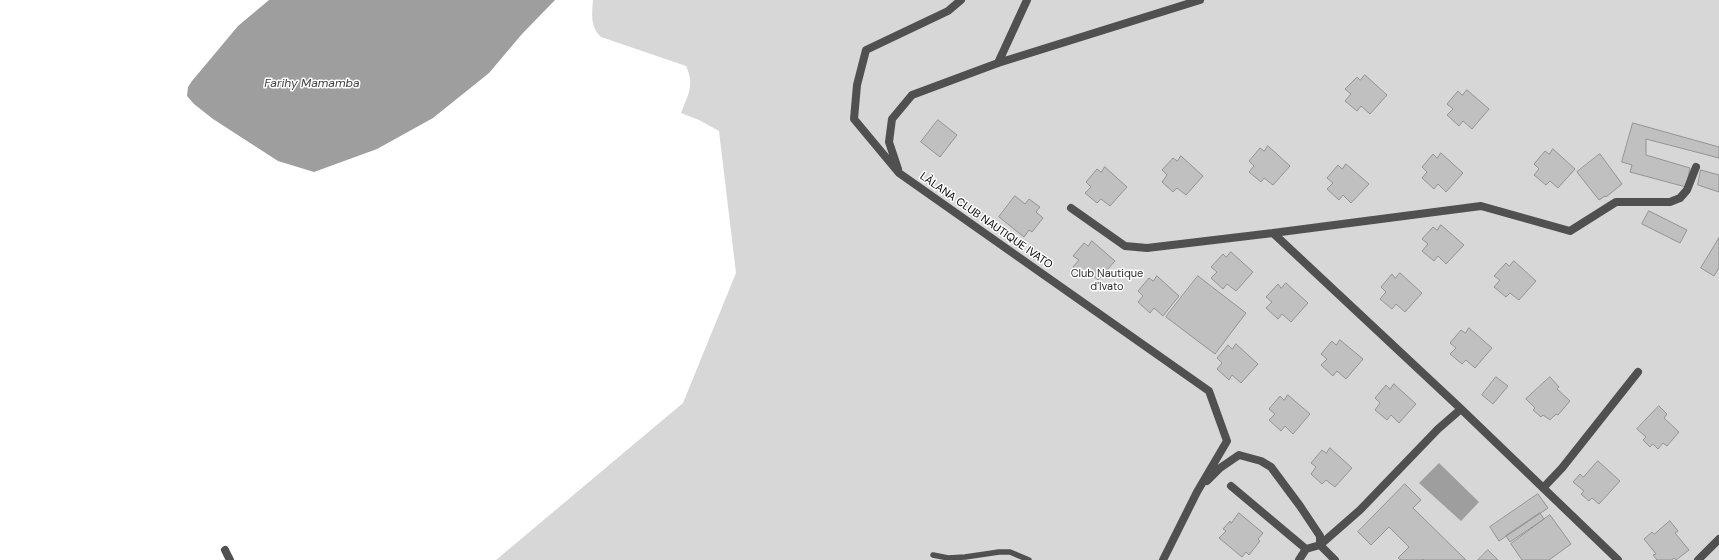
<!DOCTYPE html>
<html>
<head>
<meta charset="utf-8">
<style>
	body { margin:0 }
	canvas { display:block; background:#fff }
</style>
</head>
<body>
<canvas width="1719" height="560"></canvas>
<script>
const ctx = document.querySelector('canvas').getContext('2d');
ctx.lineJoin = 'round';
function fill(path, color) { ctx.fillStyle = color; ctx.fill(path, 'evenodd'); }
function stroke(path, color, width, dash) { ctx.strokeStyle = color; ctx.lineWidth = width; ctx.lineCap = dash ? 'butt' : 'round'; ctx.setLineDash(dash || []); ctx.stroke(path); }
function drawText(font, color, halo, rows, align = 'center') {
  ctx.font = font + ' "DM Sans",sans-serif'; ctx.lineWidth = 3; ctx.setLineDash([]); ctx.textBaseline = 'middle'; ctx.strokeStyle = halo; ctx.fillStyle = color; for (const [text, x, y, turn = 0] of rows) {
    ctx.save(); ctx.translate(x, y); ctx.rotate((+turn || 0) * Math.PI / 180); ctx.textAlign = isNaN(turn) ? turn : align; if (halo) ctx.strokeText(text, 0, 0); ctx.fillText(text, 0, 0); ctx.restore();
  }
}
fill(new Path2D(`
	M 593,0 L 1719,0 L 1719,560 L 496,560 L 683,403 L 736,273 L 719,131 L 699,120 L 681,113 C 688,95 695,85 686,66 L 601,37 C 590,27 592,13 593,0 Z`), '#d7d7d7');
fill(new Path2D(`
	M 269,0 L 555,0 L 522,34 L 489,73 L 433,118 L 377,149 L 314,172 L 278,161 L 213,119 L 194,104 L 187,96 L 188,87 L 192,81 L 238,26 Z
	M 1439,463 L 1479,502 L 1461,521 L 1419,483 Z`), '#9e9e9e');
const building = new Path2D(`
	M 1365,75 L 1387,95 L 1370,114 L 1361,106 L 1357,111 L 1345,101 L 1351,94 L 1345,89 L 1357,77 L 1360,80 Z
	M 1467,90 L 1489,109 L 1472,129 L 1463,121 L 1459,126 L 1447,115 L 1453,109 L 1447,104 L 1458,91 L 1462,95 Z
	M 938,120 L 957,135 L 940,157 L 921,142 Z
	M 1633,123 L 1719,147 L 1719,158 L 1646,139 L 1646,155 L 1690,168 L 1686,187 L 1630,172 L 1632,165 L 1622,162 Z
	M 1268,146 L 1290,166 L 1273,185 L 1264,178 L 1261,182 L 1249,172 L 1254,166 L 1249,161 L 1260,148 L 1264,151 Z
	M 1553,149 L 1575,169 L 1558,188 L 1550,181 L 1546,185 L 1534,175 L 1539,169 L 1534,164 L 1545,151 L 1549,154 Z
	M 1441,153 L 1463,173 L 1446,192 L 1438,184 L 1434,189 L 1422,178 L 1427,172 L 1422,167 L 1433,154 L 1437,158 Z
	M 1600,154 L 1622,184 L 1606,197 L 1605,196 L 1599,200 L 1577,172 Z
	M 1181,156 L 1203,176 L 1186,195 L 1177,188 L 1173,192 L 1162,182 L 1167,175 L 1162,170 L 1173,158 L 1177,161 Z
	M 1346,164 L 1369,184 L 1351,203 L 1343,195 L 1339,200 L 1327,189 L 1333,183 L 1327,178 L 1338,165 L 1342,169 Z
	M 1105,167 L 1127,187 L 1110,206 L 1101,199 L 1097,203 L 1085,193 L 1091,187 L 1086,182 L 1097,169 L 1101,172 Z
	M 1701,170 L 1719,175 L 1719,192 L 1698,185 Z
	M 1015,196 L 1025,204 L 1029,199 L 1040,207 L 1036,212 L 1043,218 L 1032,232 L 1029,230 L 1024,237 L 999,217 Z
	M 1649,211 L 1687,230 L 1680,243 L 1642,224 Z
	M 1441,225 L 1464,245 L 1446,264 L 1438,256 L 1434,261 L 1422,251 L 1428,244 L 1422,239 L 1433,227 L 1437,230 Z
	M 1719,238 L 1719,268 L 1714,276 L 1701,268 Z
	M 1092,241 L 1115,261 L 1098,280 L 1089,272 L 1085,277 L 1073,267 L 1079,260 L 1073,256 L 1084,243 L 1088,246 Z
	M 1231,252 L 1253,272 L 1236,291 L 1227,284 L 1223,289 L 1211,278 L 1217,272 L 1211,267 L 1223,254 L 1226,257 Z
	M 1514,261 L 1536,281 L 1519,300 L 1510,293 L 1506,297 L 1494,287 L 1500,280 L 1494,276 L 1506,263 L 1509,266 Z
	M 1400,273 L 1422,293 L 1405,312 L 1396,304 L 1392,309 L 1380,299 L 1386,292 L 1381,287 L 1392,274 L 1395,278 Z
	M 1157,276 L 1179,296 L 1163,316 L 1154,308 L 1150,313 L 1138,302 L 1143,296 L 1138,291 L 1149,278 L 1153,281 Z
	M 1198,276 L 1246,313 L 1215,354 L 1166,317 Z
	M 1286,283 L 1308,303 L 1291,322 L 1282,314 L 1278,319 L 1266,308 L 1272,302 L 1266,297 L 1278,284 L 1281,288 Z
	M 1469,328 L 1492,348 L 1475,368 L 1466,360 L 1462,364 L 1450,354 L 1456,348 L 1450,343 L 1461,330 L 1465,333 Z
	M 1340,340 L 1363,359 L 1346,379 L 1337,371 L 1333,376 L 1321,365 L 1327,359 L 1321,354 L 1332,341 L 1336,345 Z
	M 1236,344 L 1258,364 L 1241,383 L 1232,375 L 1229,380 L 1217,369 L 1222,363 L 1217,358 L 1228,345 L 1232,349 Z
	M 1496,377 L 1508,386 L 1493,404 L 1482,395 Z
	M 1550,377 L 1559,387 L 1557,389 L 1570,401 L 1558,415 L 1556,414 L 1550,420 L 1543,415 L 1541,417 L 1533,410 L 1535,408 L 1526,399 Z
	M 1394,384 L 1416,404 L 1399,423 L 1391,415 L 1387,420 L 1375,410 L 1380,403 L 1375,398 L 1386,385 L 1390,389 Z
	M 1288,395 L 1310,414 L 1293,434 L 1285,426 L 1281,431 L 1269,420 L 1275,414 L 1269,409 L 1280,396 L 1284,400 Z
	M 1659,406 L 1667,414 L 1664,418 L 1679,432 L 1667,446 L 1663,443 L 1658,449 L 1653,444 L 1650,447 L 1643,440 L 1646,437 L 1637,429 Z
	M 1330,448 L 1352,468 L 1335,487 L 1326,480 L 1322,484 L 1311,474 L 1316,467 L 1311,463 L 1322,450 L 1326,453 Z
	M 1598,461 L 1620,481 L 1599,504 L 1592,498 L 1589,501 L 1581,494 L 1584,491 L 1573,482 L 1580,474 L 1583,477 Z
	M 1405,484 L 1421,500 L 1413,508 L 1466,560 L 1424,560 L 1423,559 L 1421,560 L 1401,560 L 1398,558 L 1409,547 L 1389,527 L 1371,545 L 1358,532 Z
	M 1538,494 L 1548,508 L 1499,541 L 1490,527 Z
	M 1239,513 L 1263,533 L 1258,539 L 1260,541 L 1249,555 L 1246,552 L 1242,557 L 1219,538 L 1226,531 L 1223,529 L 1230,521 L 1231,523 Z
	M 1540,513 L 1544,519 L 1510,542 L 1506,536 Z
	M 1550,515 L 1571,544 L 1549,560 L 1522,560 L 1511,544 Z
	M 1670,521 L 1678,531 L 1675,533 L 1689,550 L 1676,560 L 1674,558 L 1672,560 L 1657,560 L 1653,555 L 1656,554 L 1644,539 L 1652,532 L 1654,534 Z
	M 1488,550 L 1498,560 L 1478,560 Z`);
fill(building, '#c0c0c0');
stroke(building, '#949494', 1);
stroke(new Path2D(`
	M 933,555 L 948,558 L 965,557 L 999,552 L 1010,552 L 1029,560`), '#505050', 5.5);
stroke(new Path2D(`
	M 961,0 L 948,11 L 866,50 L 857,85 L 854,119 L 899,173 L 1209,391 L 1227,441 L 1197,492 L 1163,560
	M 998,63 L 1027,0
	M 898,169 L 889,142 L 892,119 L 912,95 L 998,63 L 1200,0
	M 1071,208 L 1125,246 L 1147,248 L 1273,233 L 1459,407 L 1618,560
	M 1273,233 L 1481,206 L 1570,231 L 1616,202 L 1670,202 L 1680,198 L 1687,190 L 1696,167
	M 1207,481 L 1220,468 L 1239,455 L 1261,461 L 1271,467 L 1300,506 L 1320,536 L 1320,545 L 1360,510 L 1438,429 L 1461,409
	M 1231,486 L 1306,549 L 1320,545 L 1335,560
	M 1543,488 L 1562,468 L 1638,372
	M 225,550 L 230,560
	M 1299,560 L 1306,549
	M 1698,560 L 1719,539`), '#505050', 8);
drawText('11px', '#000', '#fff', [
	["LÀLANA CLUB NAUTIQUE IVATO",986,221,35]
]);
drawText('11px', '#2e2e2e', '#fff', [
	["Club Nautique",1107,274],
	["d'Ivato",1107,287]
]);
drawText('italic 12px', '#3f3f3f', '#fff', [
	["Farihy Mamamba",312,84]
]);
</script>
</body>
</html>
